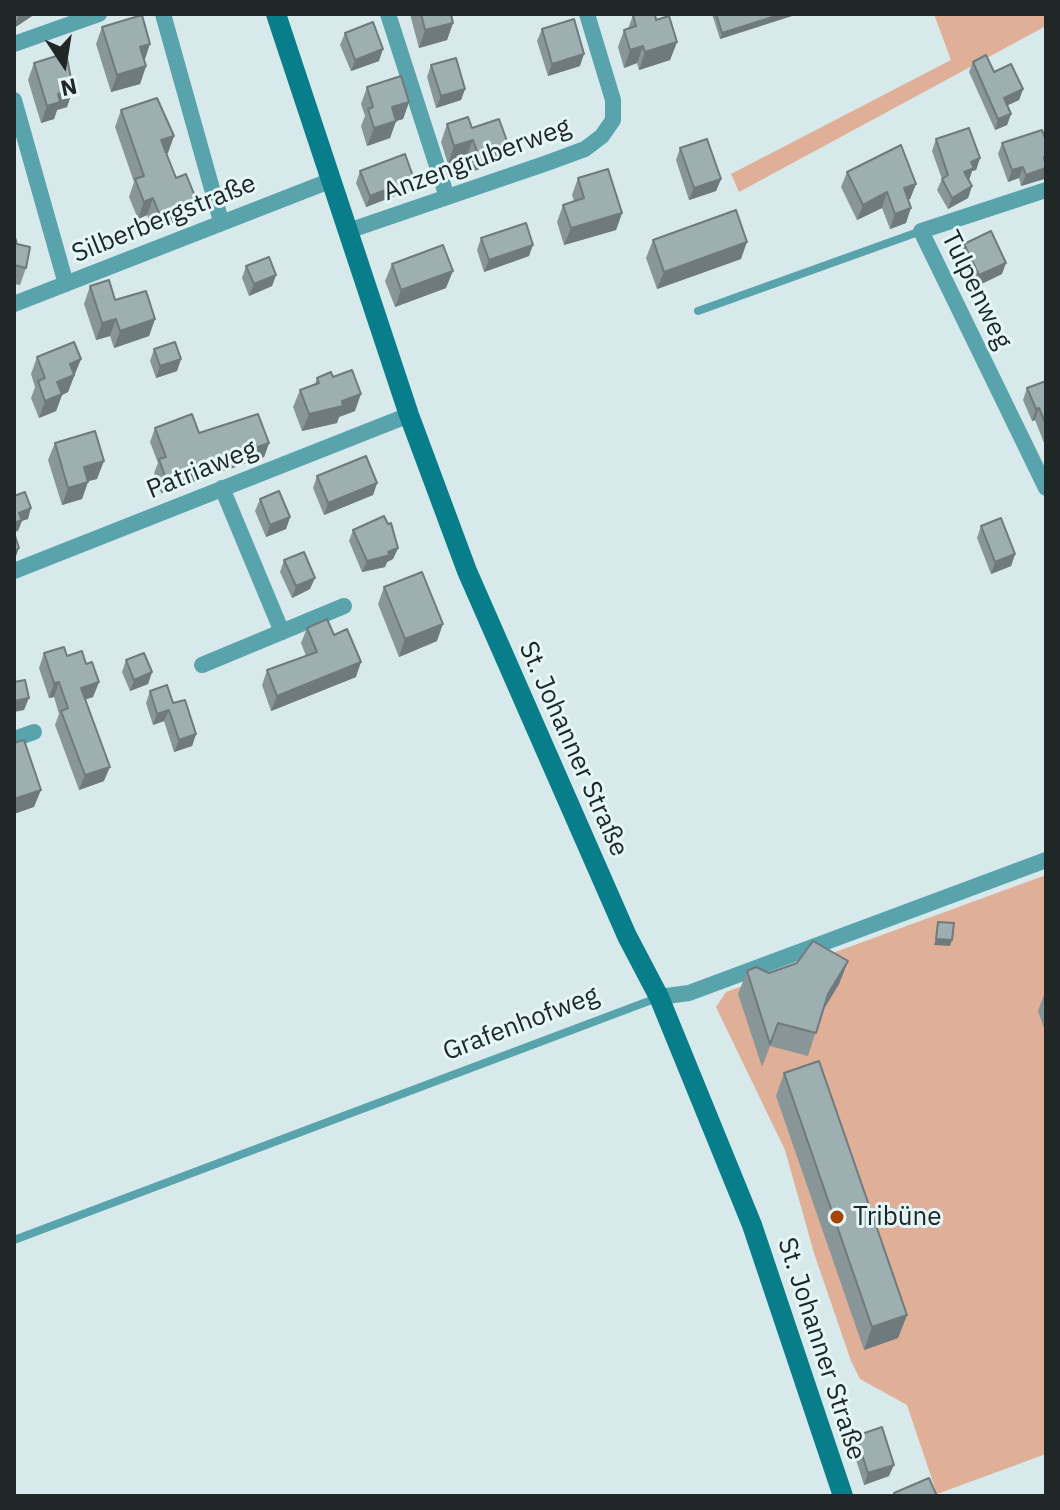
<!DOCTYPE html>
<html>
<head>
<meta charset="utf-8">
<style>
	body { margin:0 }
	#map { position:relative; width:1060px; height:1510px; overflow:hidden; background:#d7e9eb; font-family:"IBM Plex Sans",sans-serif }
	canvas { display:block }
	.frame { position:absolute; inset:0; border:16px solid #202727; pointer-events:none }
	.north { position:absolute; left:24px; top:24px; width:80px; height:80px; -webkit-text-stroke:6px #e5f6f8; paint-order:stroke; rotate:168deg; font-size:22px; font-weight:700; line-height:32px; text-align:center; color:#202727 }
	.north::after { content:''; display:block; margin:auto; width:28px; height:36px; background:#202727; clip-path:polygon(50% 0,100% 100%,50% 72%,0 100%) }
</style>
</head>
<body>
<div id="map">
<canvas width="1060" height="1510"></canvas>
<div class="frame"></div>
<div class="north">N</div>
</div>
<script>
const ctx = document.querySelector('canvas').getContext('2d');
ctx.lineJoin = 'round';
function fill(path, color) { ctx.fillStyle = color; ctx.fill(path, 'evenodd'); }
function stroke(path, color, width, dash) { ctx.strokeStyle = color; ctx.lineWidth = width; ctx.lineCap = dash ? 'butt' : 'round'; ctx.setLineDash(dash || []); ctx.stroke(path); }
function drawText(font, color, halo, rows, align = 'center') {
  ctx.font = font + ' "IBM Plex Sans",sans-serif'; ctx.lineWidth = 6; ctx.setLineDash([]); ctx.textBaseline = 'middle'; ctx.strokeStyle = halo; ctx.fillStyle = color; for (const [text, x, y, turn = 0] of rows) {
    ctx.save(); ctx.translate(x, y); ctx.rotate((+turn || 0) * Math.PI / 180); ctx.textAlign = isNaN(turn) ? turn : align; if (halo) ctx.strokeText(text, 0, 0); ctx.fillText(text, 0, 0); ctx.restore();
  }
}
fill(new Path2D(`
	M 934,14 L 1046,14 L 1046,26 L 739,192 L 731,174 L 951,60 Z
	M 1046,875 L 1046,1454 L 937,1494 L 907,1405 L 860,1379 L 851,1361 L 814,1253 L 785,1150 L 716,1007 L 726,992 Z`), '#e0af98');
stroke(new Path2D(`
	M 698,311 L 921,231
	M 14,1240 L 657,998`), '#58a3ac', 8);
stroke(new Path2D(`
	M 163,14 L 221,221
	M 388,14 L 447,197
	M 14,44 L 99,14
	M 14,100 L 66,284
	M 1046,190 L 921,231 L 1046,488
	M 348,231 L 547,163 L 585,149 L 602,136 L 613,120 L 613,100 L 587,14
	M 14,304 L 332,180
	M 222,488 L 282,632
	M 14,571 L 409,415
	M 202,665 L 344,606
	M 14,739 L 34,732
	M 659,997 L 689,993 L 1046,860`), '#58a3ac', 16);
stroke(new Path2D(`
	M 276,14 L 409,415 L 467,571 L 627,936 L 659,997 L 752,1225 L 843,1496`), '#077e8a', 20);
fill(new Path2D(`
	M 14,14 L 35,14 L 14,28 Z
	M 410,14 L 451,14 L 453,23 L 447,40 L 419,48 Z
	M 712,14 L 798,14 L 720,39 Z
	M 633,15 L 656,20 L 677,42 L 670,60 L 639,70 L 637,63 L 624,68 L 618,47 L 624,30 L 628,29 Z
	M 102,27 L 144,61 L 146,66 L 140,84 L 111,92 L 96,44 Z
	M 542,29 L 580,66 L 548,76 L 537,41 Z
	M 345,33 L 379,61 L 351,71 L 340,45 Z
	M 973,62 L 1023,89 L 1019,100 L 1007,105 L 1011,114 L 1007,125 L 995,130 L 969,72 Z
	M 34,63 L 73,89 L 67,107 L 57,110 L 54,119 L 41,123 L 28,80 Z
	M 431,65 L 465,89 L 461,100 L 436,108 L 427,77 Z
	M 367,87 L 409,102 L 403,119 L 396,121 L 390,138 L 367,146 L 361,126 L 365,116 L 361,104 Z
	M 121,110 L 174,136 L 167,154 L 176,178 L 196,199 L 190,216 L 153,230 L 147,215 L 138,219 L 129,197 L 134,182 L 115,127 Z
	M 447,124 L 472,128 L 508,144 L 502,161 L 471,172 L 466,157 L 448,164 L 441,142 Z
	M 936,139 L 980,158 L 976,170 L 972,171 L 969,180 L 972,186 L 968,198 L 948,209 L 937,190 L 942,179 L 932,151 Z
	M 1046,141 L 1046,172 L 1044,179 L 1021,186 L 1019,178 L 1008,182 L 998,154 L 1002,143 Z
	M 680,148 L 721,179 L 716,191 L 689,200 L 676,160 Z
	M 360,171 L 414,179 L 410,190 L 366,207 L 356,183 Z
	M 847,172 L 916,184 L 910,199 L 908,200 L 906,223 L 890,229 L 882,208 L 857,220 L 841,187 Z
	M 578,178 L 622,213 L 616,230 L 564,245 L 557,222 L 563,205 L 574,201 L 572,195 Z
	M 14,234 L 26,268 L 20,285 L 14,284 Z
	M 481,238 L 529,256 L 484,272 L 477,250 Z
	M 653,240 L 741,259 L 657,289 L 646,258 Z
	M 964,244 L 1002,274 L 975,287 L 960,255 Z
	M 392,264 L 446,288 L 395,307 L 385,281 Z
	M 246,266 L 276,275 L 272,286 L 249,296 L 242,278 Z
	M 90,286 L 115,300 L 155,319 L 149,336 L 114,348 L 110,336 L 96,340 L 84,304 Z
	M 154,349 L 181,359 L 177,371 L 156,378 L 150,361 Z
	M 37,357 L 75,377 L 73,377 L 68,392 L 62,395 L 56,411 L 39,418 L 31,398 L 35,387 L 31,374 Z
	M 333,377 L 355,411 L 339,417 L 337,423 L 302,431 L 293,407 L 300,390 L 315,384 L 317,378 Z
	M 1046,381 L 1046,448 L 1035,420 L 1032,421 L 1023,400 L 1027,388 Z
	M 155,428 L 199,433 L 269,443 L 264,457 L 161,493 L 154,473 L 158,463 L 150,442 Z
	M 55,443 L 97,479 L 88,481 L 82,499 L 62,505 L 48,460 Z
	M 317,476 L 377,483 L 373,495 L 324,515 L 313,488 Z
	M 260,499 L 290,517 L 286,529 L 266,537 L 255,511 Z
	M 981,526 L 1015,554 L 1011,566 L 991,574 L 977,538 Z
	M 353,530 L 398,548 L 393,559 L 387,562 L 385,567 L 362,572 L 349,541 Z
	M 284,560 L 310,589 L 292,598 L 280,572 Z
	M 384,587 L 437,641 L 399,657 L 378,604 Z
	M 307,628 L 334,635 L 356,677 L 271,711 L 262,685 L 267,670 L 306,656 L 301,643 Z
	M 44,653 L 67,656 L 86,664 L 99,682 L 93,697 L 85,699 L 104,781 L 79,790 L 55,725 L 59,714 L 54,697 L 49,698 L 39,668 Z
	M 126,660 L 152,672 L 148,684 L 130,691 L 122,672 Z
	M 150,691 L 173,703 L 196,734 L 192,746 L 174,752 L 164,721 L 153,725 L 146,703 Z
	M 848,961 L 839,984 L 822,1012 L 808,1056 L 770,1046 L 762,1067 L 738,994 L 747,971 L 769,973 Z
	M 1046,989 L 1046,1034 L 1038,1011 Z
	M 784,1073 L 907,1315 L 898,1338 L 864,1350 L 776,1096 Z
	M 856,1436 L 889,1476 L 864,1485 L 852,1447 Z`), '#889698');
fill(new Path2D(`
	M 22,14 L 35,14 L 14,28 L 18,16 Z
	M 782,14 L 798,14 L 720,39 L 722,33 Z
	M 453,23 L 447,40 L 419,48 L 425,30 Z
	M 677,42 L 670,60 L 639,70 L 645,52 Z
	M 150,44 L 144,62 L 140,47 Z
	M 643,46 L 637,63 L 624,68 L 630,50 Z
	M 383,49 L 379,61 L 351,71 L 355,60 Z
	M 584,54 L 580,66 L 548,76 L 552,64 Z
	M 146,66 L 140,84 L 111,92 L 117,75 Z
	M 73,89 L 67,107 L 57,110 L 54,119 L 41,123 L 47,106 L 58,94 Z
	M 465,89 L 461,100 L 436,108 L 441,96 Z
	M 1023,89 L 1019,100 L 1000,109 L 1004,98 Z
	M 409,102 L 403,119 L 386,124 L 396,121 L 390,138 L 367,146 L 374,128 L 392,107 Z
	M 1011,114 L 1007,125 L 995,130 L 998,119 Z
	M 174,136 L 168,153 L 155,158 L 161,140 Z
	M 473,140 L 466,157 L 448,164 L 454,146 Z
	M 508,144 L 502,161 L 471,172 L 478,154 Z
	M 980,158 L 976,170 L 972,171 L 969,180 L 964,172 L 971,162 Z
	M 1023,167 L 1019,178 L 1008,182 L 1012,170 Z
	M 1046,168 L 1044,179 L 1021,186 L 1026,175 Z
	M 414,179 L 410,190 L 366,207 L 370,196 Z
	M 721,179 L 716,191 L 689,200 L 694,188 Z
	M 916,184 L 910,199 L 898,203 L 904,188 Z
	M 972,186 L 968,198 L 948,209 L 952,198 Z
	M 887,192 L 882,208 L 857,220 L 863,205 Z
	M 153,198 L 147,215 L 138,219 L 144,202 Z
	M 196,199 L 190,216 L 153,230 L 159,213 Z
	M 911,208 L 906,223 L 890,229 L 895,214 Z
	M 622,213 L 616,230 L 564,245 L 571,228 Z
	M 747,242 L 741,259 L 657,289 L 664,272 Z
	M 533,245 L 529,256 L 484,272 L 489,260 Z
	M 1006,263 L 1002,274 L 975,287 L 979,275 Z
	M 453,271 L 446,288 L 395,307 L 401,290 Z
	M 276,275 L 272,286 L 249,296 L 254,284 Z
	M 116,319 L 110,336 L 96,340 L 102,323 Z
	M 155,319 L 149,336 L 114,348 L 120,331 Z
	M 81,359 L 68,392 L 62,395 L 56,411 L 39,418 L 45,401 L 70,364 Z
	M 181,359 L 177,371 L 156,378 L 160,366 Z
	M 361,394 L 355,411 L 339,417 L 337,423 L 302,431 L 309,414 Z
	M 1039,408 L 1035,420 L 1032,421 L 1036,409 Z
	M 269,443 L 264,457 L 161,493 L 166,479 Z
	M 104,461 L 97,479 L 77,484 L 84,467 Z
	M 88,482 L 82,499 L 62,505 L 68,488 Z
	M 377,483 L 373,495 L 324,515 L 328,503 Z
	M 31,508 L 28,519 L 22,521 L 18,531 L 14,532 L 14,523 L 19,513 Z
	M 290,517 L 286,529 L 266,537 L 270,525 Z
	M 19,548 L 15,559 L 14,559 L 14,551 Z
	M 398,548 L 393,559 L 387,562 L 385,567 L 362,572 L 367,561 Z
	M 1015,554 L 1011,566 L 991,574 L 995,562 Z
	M 315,578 L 310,589 L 292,598 L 296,586 Z
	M 443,624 L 437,641 L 399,657 L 405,639 Z
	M 361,662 L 356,677 L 271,711 L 277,696 Z
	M 152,672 L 148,684 L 130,691 L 134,680 Z
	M 59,682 L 54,697 L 49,698 L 54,683 Z
	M 99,682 L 93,697 L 76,703 L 81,688 Z
	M 29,698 L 24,710 L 14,712 L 14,701 Z
	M 169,710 L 164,721 L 153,725 L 157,714 Z
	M 196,734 L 192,746 L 174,752 L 179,740 Z
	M 110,767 L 104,781 L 79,790 L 85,775 Z
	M 41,790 L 34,807 L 14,814 L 14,799 Z
	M 936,939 L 952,940 L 950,946 L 934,945 Z
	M 848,961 L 839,984 L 819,1017 L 828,994 Z
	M 907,1315 L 898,1338 L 864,1350 L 872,1327 Z
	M 894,1465 L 889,1476 L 864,1485 L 868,1473 Z`), '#6f7a7c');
const building = new Path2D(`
	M 421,14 L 451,14 L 453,23 L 425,30 Z
	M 635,14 L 655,14 L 656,20 L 669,16 L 677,42 L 645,52 L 643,46 L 630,50 L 624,30 L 636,26 L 633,15 Z
	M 716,14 L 782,14 L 722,33 Z
	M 142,15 L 150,44 L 140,47 L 146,66 L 117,75 L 102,27 Z
	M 574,19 L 584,54 L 552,64 L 542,29 Z
	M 373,22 L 383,49 L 355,60 L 345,33 Z
	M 66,53 L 73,89 L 58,94 L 60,102 L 47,106 L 34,63 Z
	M 986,55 L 994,72 L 1011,64 L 1023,89 L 1004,98 L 1011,114 L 998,119 L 973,62 Z
	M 456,58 L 465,89 L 441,96 L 431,65 Z
	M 401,76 L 409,102 L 392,107 L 396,121 L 374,128 L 368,109 L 373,107 L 367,87 Z
	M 157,98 L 174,136 L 161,140 L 176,178 L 186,174 L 196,199 L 159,213 L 153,198 L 144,202 L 135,179 L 144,176 L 121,110 Z
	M 468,117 L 472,128 L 499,119 L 508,144 L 478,154 L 473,140 L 454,146 L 447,124 Z
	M 969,128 L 980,158 L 971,162 L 974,168 L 964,172 L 972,186 L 952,198 L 942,179 L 948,175 L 936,139 Z
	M 1042,130 L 1046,141 L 1046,157 L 1044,157 L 1046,168 L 1026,175 L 1023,167 L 1012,170 L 1002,143 Z
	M 707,139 L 721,179 L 694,188 L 680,148 Z
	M 901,145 L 916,184 L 904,188 L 911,208 L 895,214 L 887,192 L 863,205 L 847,172 Z
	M 405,154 L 414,179 L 370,196 L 360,171 Z
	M 608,169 L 622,213 L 571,228 L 563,205 L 584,198 L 578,178 Z
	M 736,210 L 747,242 L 664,272 L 653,240 Z
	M 526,223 L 533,245 L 489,260 L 481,238 Z
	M 991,231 L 1006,263 L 979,275 L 964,244 Z
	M 14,234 L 17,244 L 30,247 L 26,268 L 14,265 Z
	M 443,245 L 453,271 L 401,290 L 392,264 Z
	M 269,257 L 276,275 L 254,284 L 246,266 Z
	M 109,280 L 115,300 L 146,291 L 155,319 L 120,331 L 116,319 L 102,323 L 90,286 Z
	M 74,342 L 81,359 L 70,364 L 74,375 L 57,382 L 62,394 L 45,401 L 38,381 L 45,378 L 37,357 Z
	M 175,342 L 181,359 L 160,366 L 154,349 Z
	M 352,370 L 361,394 L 342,401 L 343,406 L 309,414 L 300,390 L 319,383 L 317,378 L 331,372 L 333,377 Z
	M 1046,381 L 1046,425 L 1039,408 L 1036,409 L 1027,388 Z
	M 192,414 L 199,433 L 258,414 L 269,443 L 166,479 L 159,459 L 166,457 L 155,428 Z
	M 95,431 L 104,461 L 84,467 L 88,482 L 68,488 L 55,443 Z
	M 366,456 L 377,483 L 328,503 L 317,476 Z
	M 279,491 L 290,517 L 270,525 L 260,499 Z
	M 25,492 L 31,508 L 19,513 L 22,520 L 14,523 L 14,496 Z
	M 384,516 L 388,524 L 391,523 L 398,548 L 388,552 L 390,555 L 367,561 L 353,530 Z
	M 1001,518 L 1015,554 L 995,562 L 981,526 Z
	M 14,533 L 19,548 L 14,551 Z
	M 304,552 L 315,578 L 296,586 L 284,560 Z
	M 422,572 L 443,624 L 405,639 L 384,587 Z
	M 327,619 L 334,635 L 347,629 L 361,662 L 277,696 L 267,670 L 317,652 L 307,628 Z
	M 64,647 L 67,656 L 82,651 L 86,664 L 92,662 L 99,682 L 81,688 L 110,767 L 85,775 L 61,711 L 68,708 L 59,682 L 54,683 L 44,653 Z
	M 144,653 L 152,672 L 134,680 L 126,660 Z
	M 25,680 L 29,698 L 14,701 L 14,682 Z
	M 167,685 L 173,703 L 185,700 L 196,734 L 179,740 L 169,710 L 157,714 L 150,691 Z
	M 24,740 L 41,790 L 14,799 L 14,743 Z
	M 938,922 L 954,923 L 952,940 L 936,939 Z
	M 813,941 L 848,961 L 828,994 L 816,1033 L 778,1023 L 770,1044 L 747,971 L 756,967 L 769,973 L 797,963 Z
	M 819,1061 L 907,1315 L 872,1327 L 784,1073 Z
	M 882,1427 L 894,1465 L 868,1473 L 856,1436 Z
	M 929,1478 L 937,1496 L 896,1496 L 894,1493 Z`);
fill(building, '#9eafb1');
stroke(building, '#6f7a7c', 2);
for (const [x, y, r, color] of [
	[837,1217,8,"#a64402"]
]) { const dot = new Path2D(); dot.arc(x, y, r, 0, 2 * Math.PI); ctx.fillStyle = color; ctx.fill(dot); stroke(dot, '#e5f6f8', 3); }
drawText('26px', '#202727', '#e5f6f8', [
	["Anzengruberweg",477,160,-20],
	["Silberbergstraße",164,219,-22],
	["Tulpenweg",976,290,64],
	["Patriaweg",202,470,-22],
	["St. Johanner Straße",573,749,66],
	["Grafenhofweg",521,1024,-21],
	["St. Johanner Straße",821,1349,72]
]);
drawText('26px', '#202727', '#e5f6f8', [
	["Tribüne",853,1217]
], 'left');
</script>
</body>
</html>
